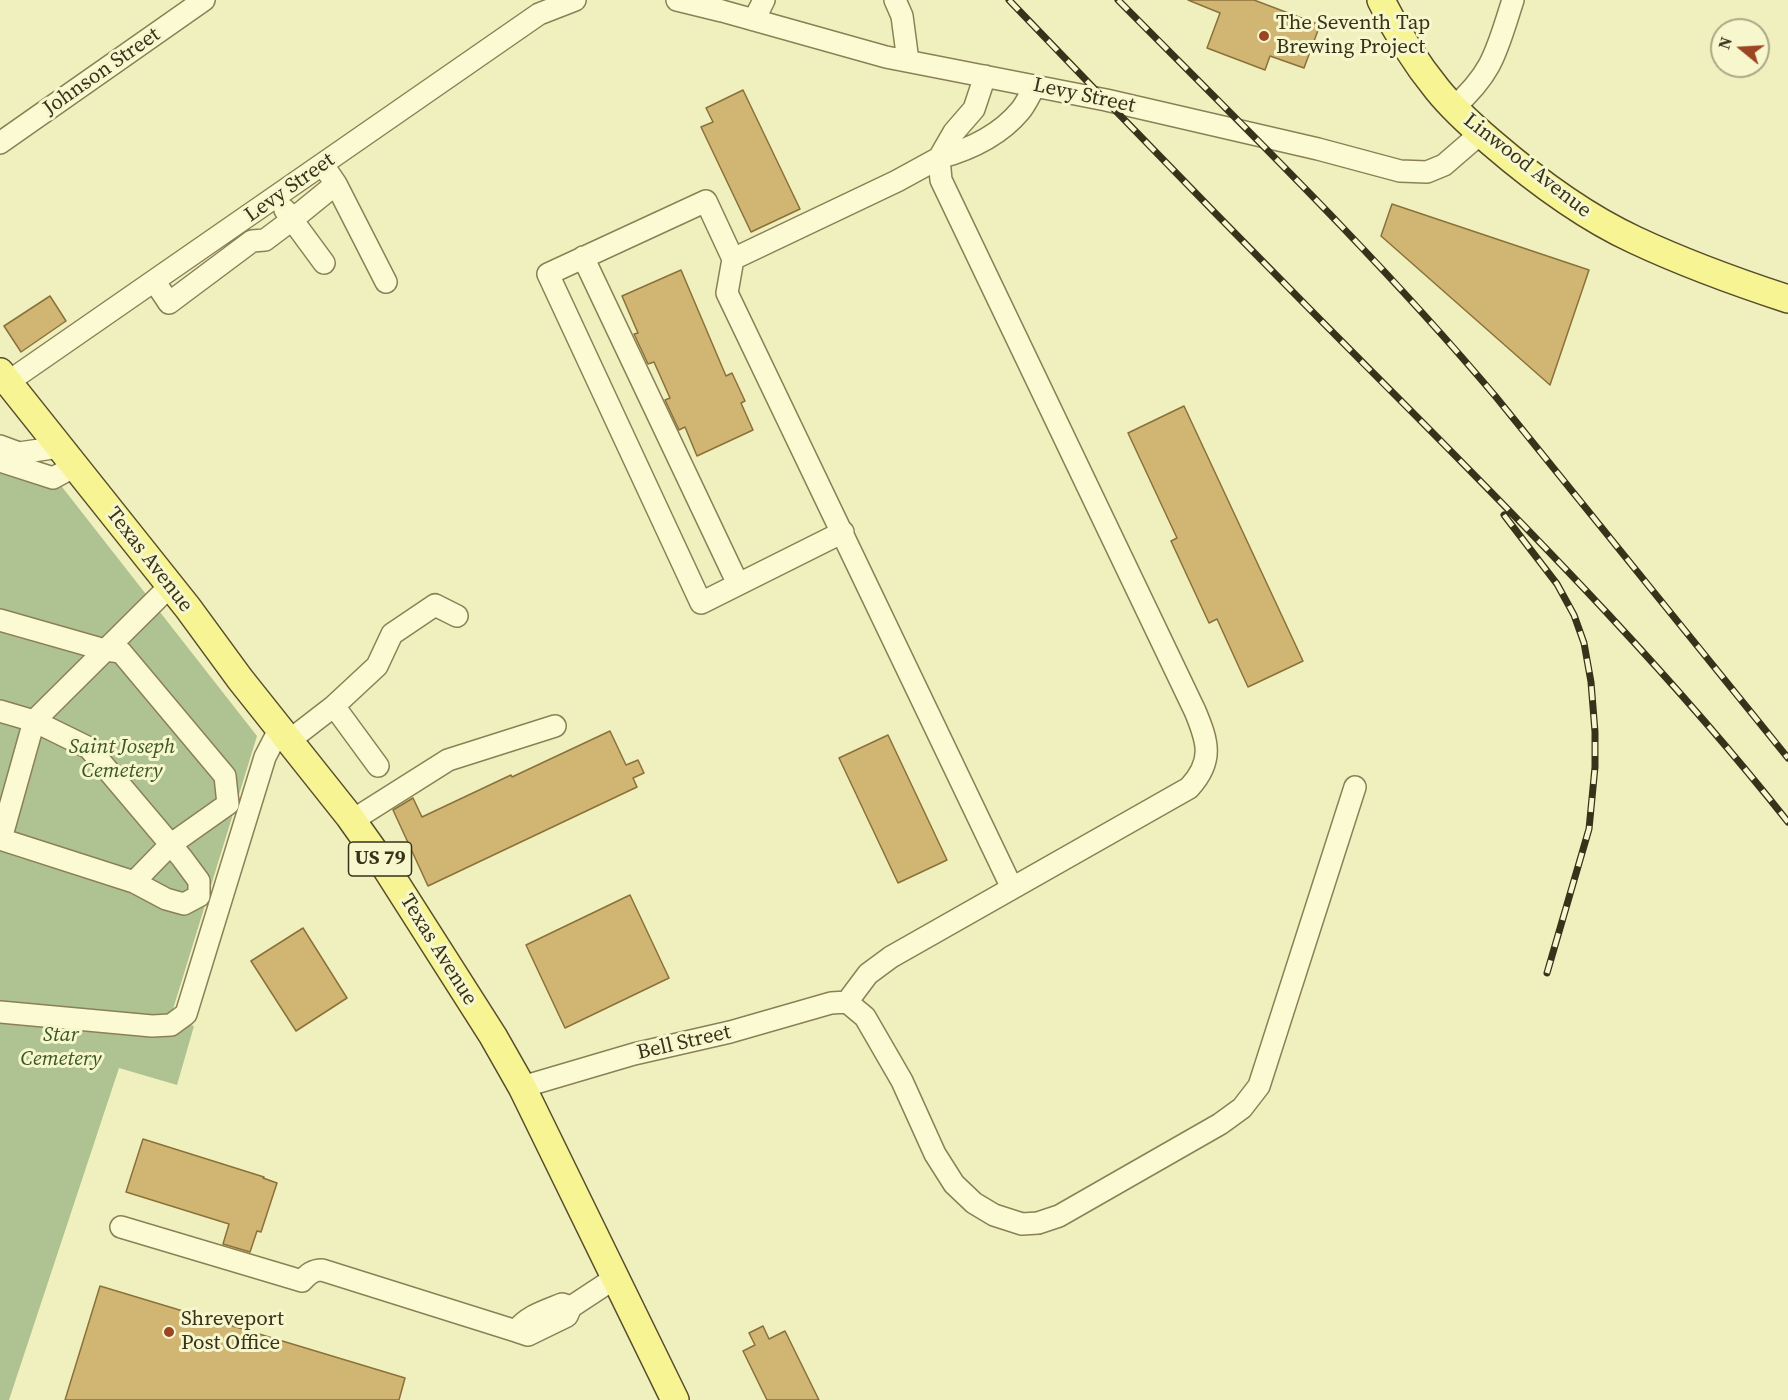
<!DOCTYPE html>
<html>
<head>
<meta charset="utf-8">
<style>
	body { margin:0 }
	#map { position:relative; width:1788px; height:1400px; overflow:hidden; background:#f0f0be; font-family:"Source Serif 4",serif }
	canvas { display:block }
	.north { position:absolute; left:1710px; top:18px; width:60px; height:60px; box-sizing:border-box; background:#f7f7ce; border:2px solid #aba886; border-radius:50%; rotate:288deg; font-size:16px; font-weight:700; line-height:24px; text-align:center; color:#38321b }
	.north::after { content:''; display:block; margin:auto; width:21px; height:27px; background:#9c4523; clip-path:polygon(50% 0,100% 100%,50% 72%,0 100%) }
</style>
</head>
<body>
<div id="map">
<canvas width="1788" height="1400"></canvas>
<div class="north">N</div>
</div>
<script>
const ctx = document.querySelector('canvas').getContext('2d');
ctx.lineJoin = 'round';
function fill(path, color) { ctx.fillStyle = color; ctx.fill(path, 'evenodd'); }
function stroke(path, color, width, dash) { ctx.strokeStyle = color; ctx.lineWidth = width; ctx.lineCap = dash ? 'butt' : 'round'; ctx.setLineDash(dash || []); ctx.stroke(path); }
function drawText(font, color, halo, rows, align = 'center') {
  ctx.font = font + ' "Source Serif 4",serif'; ctx.lineWidth = 6; ctx.setLineDash([]); ctx.textBaseline = 'middle'; ctx.strokeStyle = halo; ctx.fillStyle = color; for (const [text, x, y, turn = 0] of rows) {
    ctx.save(); ctx.translate(x, y); ctx.rotate((+turn || 0) * Math.PI / 180); ctx.textAlign = isNaN(turn) ? turn : align; if (halo) ctx.strokeText(text, 0, 0); ctx.fillText(text, 0, 0); ctx.restore();
  }
}
fill(new Path2D(`
	M 0,453 L 48,469 L 257,736 L 170,1019 L 194,1026 L 177,1085 L 119,1068 L 9,1400 L 0,1400 Z`), '#afc392');
const building = new Path2D(`
	M 1188,0 L 1254,0 L 1320,25 L 1304,68 L 1270,56 L 1265,70 L 1207,48 L 1220,13 Z
	M 743,90 L 800,209 L 751,232 L 701,127 L 713,122 L 706,108 Z
	M 1392,204 L 1589,270 L 1550,385 L 1381,236 Z
	M 681,270 L 726,376 L 732,373 L 745,401 L 741,403 L 753,430 L 697,456 L 685,427 L 679,430 L 665,400 L 670,398 L 654,362 L 648,364 L 634,334 L 638,333 L 622,296 Z
	M 50,296 L 66,321 L 21,352 L 4,326 Z
	M 1184,406 L 1303,661 L 1248,687 L 1217,619 L 1209,623 L 1171,541 L 1177,538 L 1128,433 Z
	M 610,731 L 626,765 L 638,760 L 644,773 L 633,778 L 637,787 L 428,886 L 393,810 L 413,798 L 422,817 L 511,775 L 512,777 Z
	M 888,735 L 947,860 L 898,883 L 839,758 Z
	M 630,895 L 669,978 L 565,1028 L 526,945 Z
	M 303,928 L 347,998 L 296,1031 L 251,961 Z
	M 143,1139 L 264,1177 L 263,1178 L 277,1183 L 261,1232 L 257,1231 L 250,1252 L 223,1244 L 229,1224 L 126,1192 Z
	M 100,1286 L 405,1378 L 399,1400 L 65,1400 Z
	M 763,1326 L 769,1339 L 785,1331 L 819,1400 L 767,1400 L 743,1351 L 755,1345 L 749,1333 Z`);
fill(building, '#d1b572');
stroke(building, '#8a713a', 1.5);
const minor = new Path2D(`
	M 677,0 L 722,11 L 886,57 L 1106,100 L 1318,149 L 1400,171 L 1427,172 L 1444,165 L 1481,133
	M 895,0 L 902,16 L 908,61
	M 754,20 L 764,0
	M 985,76 L 974,109 L 954,132 L 939,158 C 968,150 1000,135 1020,111 C 1026,104 1030,94 1035,86
	M 1453,108 C 1494,72 1497,49 1513,0
	M 0,143 L 204,0
	M 336,184 L 386,282
	M 285,210 L 324,263
	M 583,257 L 738,584
	M 733,259 L 706,201 L 548,274 L 701,603 L 843,532
	M 155,282 L 169,303 L 252,241 L 265,240 L 293,219 L 336,184 L 323,165
	M 8,382 L 539,14 L 575,0
	M 0,446 L 19,453 L 60,447
	M 0,461 L 53,478 L 75,466
	M 0,620 L 105,650 L 121,652 L 225,776 L 228,804 L 170,845 L 134,882 L 0,839
	M 334,706 L 377,666 L 392,634 L 435,605 L 457,616
	M 0,711 L 34,721 L 89,748 L 182,858 L 199,881 L 199,896 L 184,904 L 166,899 L 134,882
	M 290,740 L 334,706 L 378,766
	M 353,820 L 448,760 L 555,726
	M 1,839 L 34,721 L 170,586
	M 847,1002 L 868,974 L 891,957 L 1189,788 C 1214,761 1208,742 1195,711 L 941,180 L 939,158 L 897,181 L 733,259 L 727,293 L 1012,888
	M 847,1002 L 865,1017 L 902,1081 L 935,1154 L 954,1184 L 974,1203 L 994,1215 L 1022,1224 L 1038,1223 L 1059,1216 L 1220,1124 L 1242,1108 L 1259,1086 L 1355,787
	M 0,1012 L 152,1026 L 171,1025 L 186,1014 L 265,757 L 280,728
	M 522,1087 L 634,1054 L 730,1032 L 831,1003 L 847,1002
	M 121,1227 L 302,1281 C 308,1274 313,1270 322,1270 L 516,1331
	M 571,1307 L 562,1304 C 545,1311 527,1316 516,1331 L 528,1335 L 567,1316 L 571,1307 L 615,1278`);
const major = new Path2D(`
	M 1381,0 C 1396,31 1415,62 1437,89 C 1453,109 1472,126 1492,143 C 1535,180 1583,216 1635,240 C 1684,263 1736,282 1788,299
	M 0,372 L 188,608 L 240,679 L 349,816 L 386,868 L 493,1036 L 522,1087 L 675,1400`);
stroke(minor, '#8a8056', 24);
stroke(major, '#574c2b', 30);
stroke(minor, '#fbfad2', 21);
stroke(major, '#f6f493', 27);
const rail = new Path2D(`
	M 1009,0 C 1144,141 1281,281 1419,419 C 1547,548 1675,679 1788,822
	M 1118,0 C 1247,130 1378,257 1496,397 L 1788,758
	M 1504,515 L 1557,584 L 1574,615 L 1584,643 L 1591,682 L 1595,732 L 1595,767 L 1589,829 L 1547,973`);
stroke(rail, '#38321b', 7);
stroke(rail, '#f7f7ce', 4.5, [14]);
for (const [x, y, r, color] of [
	[1264,36,6,"#9c4523"],
	[169,1332,6,"#9c4523"]
]) { const dot = new Path2D(); dot.arc(x, y, r, 0, 2 * Math.PI); ctx.fillStyle = color; ctx.fill(dot); stroke(dot, '#f7f7ce', 2); }
for (const [x, y, w] of [
	[380,859,63]
]) { const box = new Path2D(); box.roundRect(x - w / 2, y - 17, w, 34, 4.5); ctx.fillStyle = '#f7f7ce'; ctx.fill(box); stroke(box, '#38321b', 1.5); }
drawText('bold 20px', '#38321b', null, [
	["US 79",380,859]
]);
drawText('21px', '#38321b', '#f7f7ce', [
	["The Seventh Tap",1276,24],
	["Brewing Project",1276,48],
	["Shreveport",181,1320],
	["Post Office",181,1344]
], 'left');
drawText('21px', '#38321b', '#f7f7ce', [
	["Johnson Street",102,72,-35],
	["Levy Street",1084,96,12],
	["Linwood Avenue",1527,166,38],
	["Levy Street",290,188,-35],
	["Texas Avenue",149,560,52],
	["Texas Avenue",438,950,58],
	["Bell Street",684,1043,-13]
]);
drawText('italic 21px', '#395621', '#f7f7ce', [
	["Saint Joseph",122,748],
	["Cemetery",122,772],
	["Star",61,1036],
	["Cemetery",61,1060]
]);
</script>
</body>
</html>
